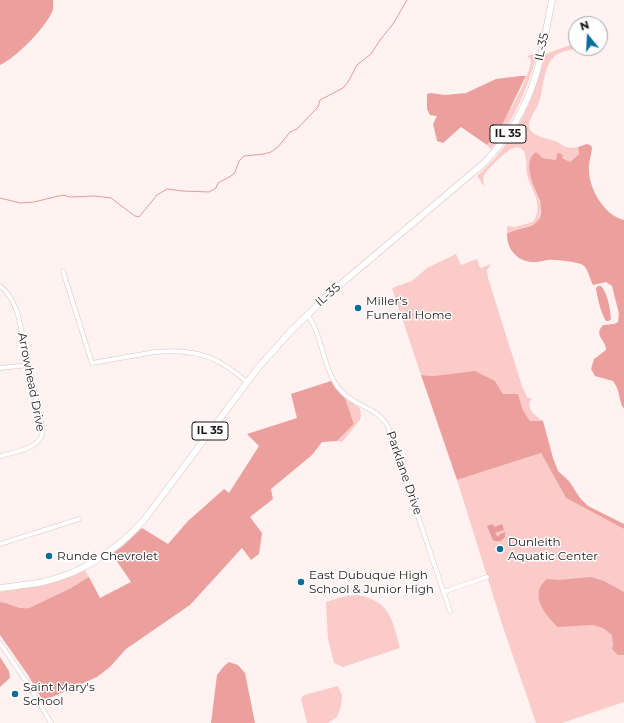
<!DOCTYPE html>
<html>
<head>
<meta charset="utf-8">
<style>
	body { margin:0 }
	#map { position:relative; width:624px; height:723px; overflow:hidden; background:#fff2f1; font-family:Montserrat,sans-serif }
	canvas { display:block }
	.north { position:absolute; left:568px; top:16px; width:40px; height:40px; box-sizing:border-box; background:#fff; border:1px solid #a5a3a3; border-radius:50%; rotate:342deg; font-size:11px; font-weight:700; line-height:16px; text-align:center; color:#1f1a19 }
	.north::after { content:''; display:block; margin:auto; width:14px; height:18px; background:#086d9b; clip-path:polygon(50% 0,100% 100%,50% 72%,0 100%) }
</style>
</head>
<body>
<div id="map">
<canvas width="624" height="723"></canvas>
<div class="north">N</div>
</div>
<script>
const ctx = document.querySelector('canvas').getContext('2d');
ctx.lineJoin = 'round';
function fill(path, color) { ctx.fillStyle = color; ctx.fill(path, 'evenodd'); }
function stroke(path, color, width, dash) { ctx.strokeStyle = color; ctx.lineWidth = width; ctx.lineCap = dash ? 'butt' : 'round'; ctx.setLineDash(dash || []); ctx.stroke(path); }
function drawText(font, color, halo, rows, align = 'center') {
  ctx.font = font + ' Montserrat,sans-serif'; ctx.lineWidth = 3; ctx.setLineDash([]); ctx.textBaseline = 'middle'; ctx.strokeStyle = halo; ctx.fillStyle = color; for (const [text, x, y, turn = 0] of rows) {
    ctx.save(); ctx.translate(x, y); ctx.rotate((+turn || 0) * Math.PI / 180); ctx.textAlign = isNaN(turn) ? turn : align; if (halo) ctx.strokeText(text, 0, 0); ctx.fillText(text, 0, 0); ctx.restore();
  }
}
fill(new Path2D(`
	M 576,43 L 576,48 L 578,48 C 571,50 558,51 553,58 C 543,69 544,88 539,102 C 537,109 528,119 529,127 C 530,136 549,139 555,141 C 559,142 562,146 566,147 C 570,148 575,148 578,147 L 579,154 L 570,162 L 557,153 L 556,160 L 543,158 L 536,152 L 534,186 L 541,206 L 538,222 C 528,228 516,228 507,234 L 507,226 L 515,227 L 533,222 C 545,204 531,192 527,174 C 526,166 527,158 524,151 C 521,148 518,146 513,148 C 508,149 485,171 484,176 C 482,180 484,184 485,188 L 477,176 C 514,144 534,101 545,54 Z
	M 537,53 C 528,89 514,120 491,149 L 487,145 C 500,128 530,80 531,60 L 527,56 Z
	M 456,254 L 461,265 L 477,259 L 480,268 L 491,264 L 487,270 L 488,278 L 522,386 L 527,397 L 532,399 L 529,403 C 531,415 535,414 543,421 L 530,421 L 523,410 L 518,394 L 503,394 L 495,381 L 421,375 L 392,288 L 412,281 L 427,268 Z
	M 345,398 L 360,408 L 361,416 L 360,420 L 342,442 L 337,441 L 354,424 Z
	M 541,453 L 566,498 L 624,529 L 624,702 L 562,723 L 536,723 L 502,624 L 457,480 Z
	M 85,570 L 89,577 L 69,589 L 29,608 C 18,610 10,603 0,602 L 0,592 L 51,583 Z
	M 357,595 C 391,601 392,620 400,648 L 343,667 L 334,663 L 328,639 L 326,602 L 346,596 Z
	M 338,686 L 342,695 L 341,706 L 337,717 L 328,723 L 307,723 L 301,699 L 304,695 Z`), '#facbc9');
fill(new Path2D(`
	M 0,0 L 53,0 C 53,4 54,9 52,12 C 45,28 16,58 0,65 Z
	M 520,76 L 526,76 L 501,127 L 487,145 L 461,127 L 443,143 L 437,141 L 433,124 L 437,116 L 430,115 L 427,109 L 427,94 L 431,93 L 445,95 L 466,93 L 496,79 Z
	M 587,144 L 590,145 L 592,147 C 592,154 589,160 589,166 C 587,186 604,216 624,220 L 624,409 C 618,400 621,392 613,381 L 595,376 L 591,369 L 594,359 L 606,350 C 606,339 593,336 603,325 L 614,324 L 618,322 L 619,314 L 612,286 L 606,282 L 593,285 C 590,280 588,269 584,266 C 581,263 576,263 572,262 C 566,261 560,260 554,260 C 548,259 542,262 536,262 C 518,263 507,250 507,234 C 523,224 546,232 540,201 C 535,188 521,162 536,152 L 543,158 L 556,160 L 557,153 L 562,154 L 563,158 L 570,162 L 579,154 L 578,147 Z
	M 598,286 L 601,286 C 608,294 610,308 611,319 L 609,321 L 606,321 C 601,313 597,297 596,288 Z
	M 475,371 L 495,381 L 503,394 L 518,394 L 523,410 L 530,421 L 543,421 L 553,458 L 558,471 L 569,481 L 580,498 L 588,506 L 624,524 L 624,529 L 566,498 L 541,453 L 457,480 L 421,375 L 434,376 Z
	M 331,381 L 335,388 L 345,398 L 354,424 L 337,441 L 322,442 L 312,455 L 271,489 L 273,499 L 250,517 L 262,533 L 259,554 L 251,560 L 242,548 L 190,605 L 126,649 L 110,667 L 97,677 L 43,701 L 28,675 L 0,635 L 0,602 C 10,603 18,610 29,608 L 69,589 L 89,577 L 100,598 L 131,582 L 112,554 L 124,545 L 142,528 L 168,544 L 188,521 L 224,489 L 229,493 L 259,446 L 247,434 L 297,418 L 291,394 Z
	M 591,577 L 604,581 L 624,592 L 624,655 L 618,655 L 612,649 L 613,645 L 612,635 L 603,628 L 593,625 L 558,627 C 545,615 528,594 547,579 L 558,580 Z
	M 0,657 L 9,671 L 10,678 L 0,687 Z
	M 229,662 L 238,665 L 245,673 L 255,723 L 211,723 L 217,675 L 224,666 Z`), '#eba09d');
fill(new Path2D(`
	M 493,524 L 494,527 L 502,524 L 504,530 L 495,533 L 498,537 L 500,534 L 505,532 L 505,537 L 501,541 L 494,541 L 492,538 L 487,526 Z`), '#e69b98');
stroke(new Path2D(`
	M 0,198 L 20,203 L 34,202 L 63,195 L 70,197 L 95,196 L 111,198 L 135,216 L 139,217 L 157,195 L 167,189 L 183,191 L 209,192 L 216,188 L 218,183 L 231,176 L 235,172 L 239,161 L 244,156 L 264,154 L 271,152 L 278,147 L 290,132 L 297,129 L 318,107 L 320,100 L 343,88 L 348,82 L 357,65 L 371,54 L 380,40 L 393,24 L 407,0`), '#e69b98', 1);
const street = new Path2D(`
	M 63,271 L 92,363 L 155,352 C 176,350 200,351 219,362 C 229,367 238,375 247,382
	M 0,286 C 10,294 14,303 18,315 L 43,431 C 41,449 14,452 0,456
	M 307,314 C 324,337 322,371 342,392 C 356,407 379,408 388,427 L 450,611
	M 0,368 L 29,365
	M 0,544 L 79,519
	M 443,592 L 487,577
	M 0,643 L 30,687 L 51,723`);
const primary = new Path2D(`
	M 0,588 C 14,586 29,585 43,582 C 83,573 117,550 144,520 L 257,369 L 290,332 L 329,294 L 484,163 C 508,138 526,108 536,75 C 543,50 547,25 552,0`);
stroke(street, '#d4c4c3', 5);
stroke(primary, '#d4c4c3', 7);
stroke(street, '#fff', 4);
stroke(primary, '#fff', 6);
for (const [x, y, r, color] of [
	[358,308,4,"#086d9b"],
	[500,549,4,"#086d9b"],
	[49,556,4,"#086d9b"],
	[301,582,4,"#086d9b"],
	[15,694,4,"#086d9b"]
]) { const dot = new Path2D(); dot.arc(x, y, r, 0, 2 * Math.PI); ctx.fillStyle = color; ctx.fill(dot); stroke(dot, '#fff', 1.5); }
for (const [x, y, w] of [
	[508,134,36],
	[210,431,36]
]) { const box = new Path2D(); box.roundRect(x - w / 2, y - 9, w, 18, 3); ctx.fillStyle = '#fff'; ctx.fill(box); stroke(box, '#1f1a19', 1); }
drawText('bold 11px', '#1f1a19', null, [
	["IL 35",508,134],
	["IL 35",210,431]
]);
drawText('12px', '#1f1a19', '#fff', [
	["IL-35",542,47,-78],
	["IL-35",328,295,-41],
	["Arrowhead Drive",31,382,79],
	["Parklane Drive",404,473,71]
]);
drawText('12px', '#1f1a19', '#fff', [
	["Miller's",366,301],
	["Funeral Home",366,315],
	["Dunleith",508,542],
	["Aquatic Center",508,556],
	["Runde Chevrolet",57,556],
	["East Dubuque High",309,575],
	["School & Junior High",309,589],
	["Saint Mary's",23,687],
	["School",23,701]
], 'left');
</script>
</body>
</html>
